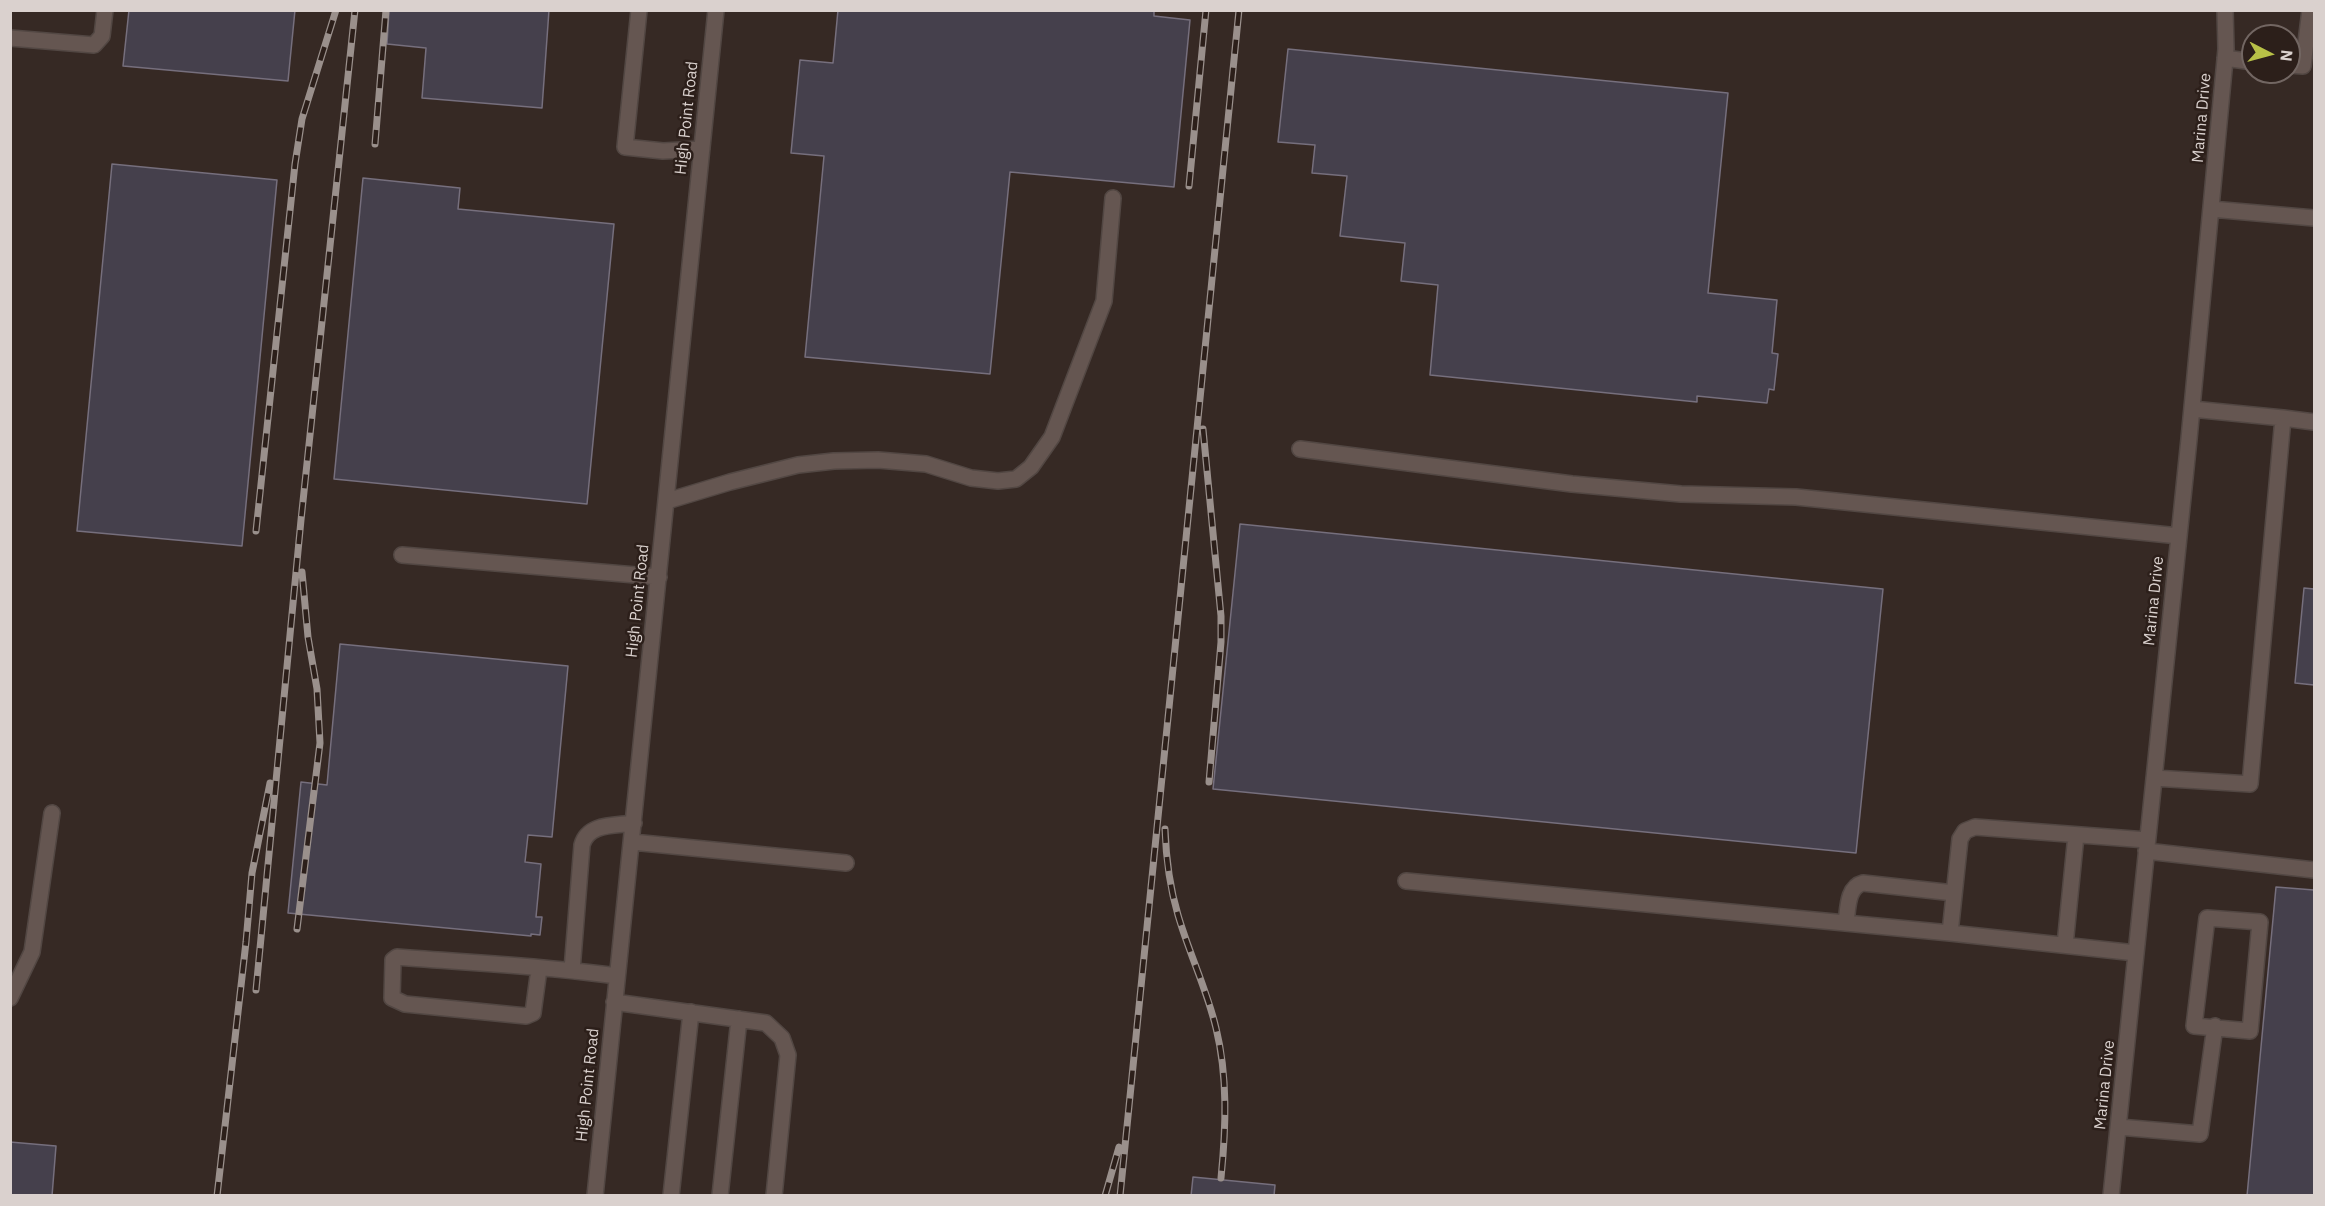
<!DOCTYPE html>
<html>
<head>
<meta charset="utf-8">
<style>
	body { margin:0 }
	#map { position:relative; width:2325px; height:1206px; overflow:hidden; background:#362924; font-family:"IBM Plex Sans",sans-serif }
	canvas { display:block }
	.frame { position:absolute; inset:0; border:12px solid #dad1ce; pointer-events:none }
	.north { position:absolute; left:2241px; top:24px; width:60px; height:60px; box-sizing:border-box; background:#2c1f1a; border:2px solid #726662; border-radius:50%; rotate:96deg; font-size:16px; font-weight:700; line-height:24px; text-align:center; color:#dad1ce }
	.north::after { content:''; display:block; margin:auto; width:21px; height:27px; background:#b8c147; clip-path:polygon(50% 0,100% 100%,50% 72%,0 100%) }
</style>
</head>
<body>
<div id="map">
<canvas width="2325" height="1206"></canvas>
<div class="frame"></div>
<div class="north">N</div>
</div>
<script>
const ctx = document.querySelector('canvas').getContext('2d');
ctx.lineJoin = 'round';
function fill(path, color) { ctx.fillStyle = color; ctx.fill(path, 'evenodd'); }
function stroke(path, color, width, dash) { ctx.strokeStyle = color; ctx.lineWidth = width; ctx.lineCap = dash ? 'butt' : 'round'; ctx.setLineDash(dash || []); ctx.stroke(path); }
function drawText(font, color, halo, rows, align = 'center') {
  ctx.font = font + ' "IBM Plex Sans",sans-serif'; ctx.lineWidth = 5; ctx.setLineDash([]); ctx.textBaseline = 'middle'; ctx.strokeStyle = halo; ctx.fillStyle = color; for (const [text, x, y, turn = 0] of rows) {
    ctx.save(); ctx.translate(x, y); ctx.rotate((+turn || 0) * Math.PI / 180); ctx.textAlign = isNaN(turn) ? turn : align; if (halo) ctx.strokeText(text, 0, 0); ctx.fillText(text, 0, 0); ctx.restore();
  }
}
const building = new Path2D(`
	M 129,10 L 295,10 L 288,81 L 123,66 Z
	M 389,10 L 549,10 L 542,108 L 422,98 L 426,48 L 387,44 Z
	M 838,10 L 1154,10 L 1154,16 L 1190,20 L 1174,187 L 1010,172 L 990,374 L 805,357 L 824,156 L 791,153 L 800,60 L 833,63 Z
	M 1288,49 L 1728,93 L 1708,293 L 1777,300 L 1772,353 L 1778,354 L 1774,390 L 1769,389 L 1767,403 L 1697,396 L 1697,402 L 1430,375 L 1438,285 L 1401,281 L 1405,243 L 1340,236 L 1347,176 L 1312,173 L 1315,145 L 1278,142 Z
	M 112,164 L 277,180 L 242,546 L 77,531 Z
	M 363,178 L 460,188 L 458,209 L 614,224 L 587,504 L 334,479 Z
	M 1240,524 L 1883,589 L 1856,853 L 1213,789 Z
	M 2304,588 L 2314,589 L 2314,685 L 2295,683 Z
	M 340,644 L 568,666 L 552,837 L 528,835 L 525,862 L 541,864 L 536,917 L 542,917 L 540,935 L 531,934 L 531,936 L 288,913 L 301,782 L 327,785 Z
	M 2276,887 L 2314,890 L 2314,1196 L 2247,1196 Z
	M 10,1142 L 56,1146 L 52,1196 L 10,1196 Z
	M 1193,1177 L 1275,1185 L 1274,1196 L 1191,1196 Z`);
fill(building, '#45404c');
stroke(building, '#766f7d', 1.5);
const minor = new Path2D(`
	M 639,10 L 625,147 L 663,151 L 702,149
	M 10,38 L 94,45 L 102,36 L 105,10
	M 2225,58 L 2253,62
	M 2289,65 L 2303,66 L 2310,10
	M 2211,209 L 2314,218
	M 2283,418 L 2314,422
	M 1300,449 L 1572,484 L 1681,494 L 1796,497 L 2179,536
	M 667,501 L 730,482 L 798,465 L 834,461 L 878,460 L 926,464 L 971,478 L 998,481 L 1016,479 L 1031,467 L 1052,437 L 1104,301 L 1113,198
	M 402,555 L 659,577
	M 2154,778 L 2250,784 L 2283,418 L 2192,409
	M 632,842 L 846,863
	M 2146,851 L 2314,870
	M 1406,881 L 1950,933
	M 2207,918 L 2260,922 L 2250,1031 L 2194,1026 Z
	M 1846,923 C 1848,909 1847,887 1863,883 L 1954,893
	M 2065,945 L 2076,835
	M 2136,953 L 1950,933 L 1960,839 L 1965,831 L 1975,827 L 2147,840
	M 539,969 L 533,1013 L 526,1016 L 405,1004 L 392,998 L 393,960 L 397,957 C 471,963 545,966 617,976
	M 572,970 L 582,845 C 588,823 614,826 634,823
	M 10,998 L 32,952 L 52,813
	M 614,1002 L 766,1023 L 782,1038 L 788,1055 L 774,1196
	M 2119,1127 L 2200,1134 L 2215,1026
	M 595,1196 L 716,10
	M 671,1196 L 691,1012
	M 720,1196 L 739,1019
	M 2111,1196 L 2189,439 L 2226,49 L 2225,10`);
stroke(minor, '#524743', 18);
stroke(minor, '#655651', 15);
const rail = new Path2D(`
	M 375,144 L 386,10
	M 1189,186 L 1206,10
	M 1203,429 L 1221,616 L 1221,642 L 1209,782
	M 256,531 L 295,164 L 302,119 L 336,10
	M 1165,829 C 1166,858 1170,888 1178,915 C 1189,953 1207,990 1216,1028 C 1228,1077 1226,1128 1221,1178
	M 297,929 L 320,743 L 317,689 L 308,637 L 302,572
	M 256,990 L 301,520 L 355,10
	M 217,1196 L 246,942 L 252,873 L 270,783
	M 1105,1196 L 1119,1147
	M 1120,1196 L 1239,10`);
stroke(rail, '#9a908c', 7);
stroke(rail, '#2c1f1a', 4.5, [14]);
drawText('16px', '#dad1ce', '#2c1f1a', [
	["High Point Road",687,118,-84],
	["Marina Drive",2202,118,-85],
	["High Point Road",638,601,-84],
	["Marina Drive",2154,601,-84],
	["High Point Road",588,1085,-84],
	["Marina Drive",2105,1085,-84]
]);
</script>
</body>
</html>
